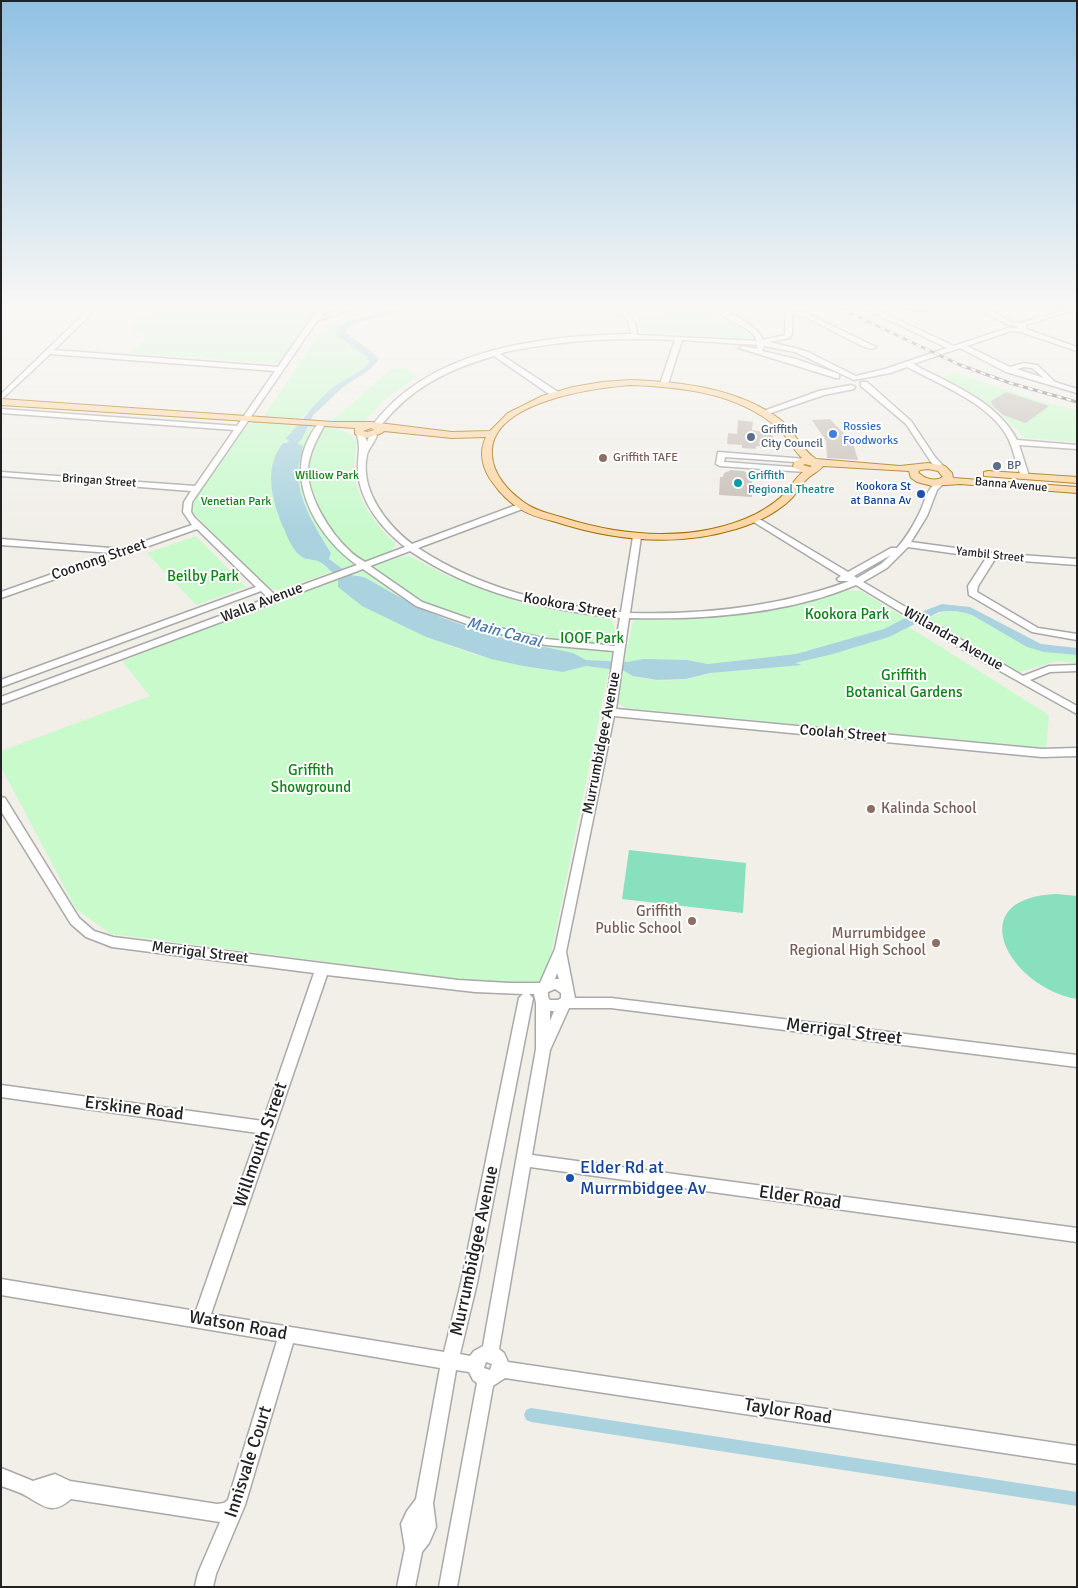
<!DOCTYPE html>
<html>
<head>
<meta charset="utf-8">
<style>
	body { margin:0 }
	#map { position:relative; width:1078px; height:1588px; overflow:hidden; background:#f2efe9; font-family:Signika,sans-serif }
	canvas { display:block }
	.frame { position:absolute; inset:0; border:2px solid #222; pointer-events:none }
</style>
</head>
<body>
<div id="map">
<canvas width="1078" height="1588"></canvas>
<div class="frame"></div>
</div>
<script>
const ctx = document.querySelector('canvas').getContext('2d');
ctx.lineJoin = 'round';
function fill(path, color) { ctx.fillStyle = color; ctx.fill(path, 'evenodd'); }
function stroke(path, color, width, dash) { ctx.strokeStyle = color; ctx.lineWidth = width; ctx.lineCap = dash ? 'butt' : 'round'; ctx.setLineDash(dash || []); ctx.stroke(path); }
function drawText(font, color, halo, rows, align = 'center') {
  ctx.font = font + ' Signika,sans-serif'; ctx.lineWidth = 4; ctx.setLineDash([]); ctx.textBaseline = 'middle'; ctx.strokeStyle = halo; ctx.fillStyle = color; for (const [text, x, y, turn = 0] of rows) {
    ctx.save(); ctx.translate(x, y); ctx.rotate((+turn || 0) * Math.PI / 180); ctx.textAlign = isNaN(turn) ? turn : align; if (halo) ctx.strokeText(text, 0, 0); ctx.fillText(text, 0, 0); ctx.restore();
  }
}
fill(new Path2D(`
	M 154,306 L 321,306 L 281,364 L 131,353 L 148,335 L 129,330 Z
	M 684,306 L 700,306 L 754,336 L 753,341 L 641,332 L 639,320 Z
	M 326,323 L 340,324 L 337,327 L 355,348 L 367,358 L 369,363 L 331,390 L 301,418 L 264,416 Z
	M 406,368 L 417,377 L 384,400 L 363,423 L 332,421 L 391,369 Z
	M 956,373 L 1043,402 L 1077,410 L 1077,442 L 1025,438 L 998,411 L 942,377 Z
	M 255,421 L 298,424 L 294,432 L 286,439 L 290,439 L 287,443 L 283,442 L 278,449 L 274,464 L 271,484 L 320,562 L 332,572 L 280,590 L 271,589 L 258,578 L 191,511 L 193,501 L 242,429 Z
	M 307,425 C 325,427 342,426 356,439 C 358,448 354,460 354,469 C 355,497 375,525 395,543 L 395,546 L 391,551 L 345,570 L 329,559 L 331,552 C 316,528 297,500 298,469 C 299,462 302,454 303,446 L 296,443 Z
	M 196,536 L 246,587 L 196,605 L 147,553 Z
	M 409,556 L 448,576 L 516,601 L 543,608 L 611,619 C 619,631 614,649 610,662 L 586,660 L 573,653 L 494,636 L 417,607 L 364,577 L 348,573 L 398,558 Z
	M 338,578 L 338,587 L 426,637 L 473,654 L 523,666 L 562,672 L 586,666 L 609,669 L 547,974 L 531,988 L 111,934 L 76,909 L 1,767 L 1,751 L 150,696 L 122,661 Z
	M 841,590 L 861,591 L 905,618 L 884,629 L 861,637 L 796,654 L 708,664 L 687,660 L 624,662 L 633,622 L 636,620 L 703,619 L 765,611 L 788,607 Z
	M 947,611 L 964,612 L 972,615 L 1028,647 L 1044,652 L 1077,655 L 1077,663 L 1057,661 L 1019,672 L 927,618 Z
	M 909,627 L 1049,715 L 1046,748 L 626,708 L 617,702 L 618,687 L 624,671 C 641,681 667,682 687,679 C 697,677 707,674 717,672 C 783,664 848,656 909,627 Z`), '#c8facc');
fill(new Path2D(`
	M 629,850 L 746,863 L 743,913 L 622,899 Z
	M 1057,894 L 1077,896 L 1077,999 C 1008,987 960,897 1057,894 Z`), '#88e0be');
fill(new Path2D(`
	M 404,306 L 421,306 L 354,324 L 347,328 L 346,333 L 377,356 L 378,361 L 369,370 L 343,387 L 323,406 L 313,415 L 302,439 L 297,443 L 303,446 C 302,454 299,462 298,469 C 297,500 316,528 331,553 L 329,559 L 351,575 L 364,577 L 417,607 L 446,619 L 494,636 L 573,653 L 586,660 L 627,662 L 644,659 L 687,660 L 708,664 L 796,654 L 884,629 L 905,618 L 942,604 L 970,607 L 1041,644 L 1077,648 L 1077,655 L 1044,652 L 1027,647 L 972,615 C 961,611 951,610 939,612 L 889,637 L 833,654 L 795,663 L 802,665 L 710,673 L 686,679 L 657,680 L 633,676 L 624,671 L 586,666 L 563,672 L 523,666 L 491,659 L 426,637 L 362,606 L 338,587 L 338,578 C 332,573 327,566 320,562 C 315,559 307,560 302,557 C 294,552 288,539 285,531 C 273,505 262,468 283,443 L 287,443 L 289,440 L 285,439 C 301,423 312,405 330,390 C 342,380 358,374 369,363 L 367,357 L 337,335 L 335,332 L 337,327 L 348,321 Z`), '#aad3df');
fill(new Path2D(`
	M 531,1408 L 1077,1492 L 1077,1506 L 531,1422 L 526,1420 L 524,1415 L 526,1410 Z`), '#aad3df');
fill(new Path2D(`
	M 1006,392 L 1049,406 L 1026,423 L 1003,415 L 993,406 L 991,401 Z
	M 830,419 L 853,443 L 858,460 L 827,458 L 826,441 L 812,420 Z
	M 738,420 L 753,422 L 752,430 L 771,433 L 781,448 L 756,446 L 756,449 L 742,448 L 742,445 L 727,444 L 728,433 L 737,434 Z
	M 731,470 L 744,471 L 749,475 L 749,480 L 752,480 L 752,497 L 719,495 L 720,477 L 723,477 L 724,473 Z`), '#c7bfb8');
const minor = new Path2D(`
	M 92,306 L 99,306 L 54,350 L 278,367 L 320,306 L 327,306 L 321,316 L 349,306 L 360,306 L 317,321 L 192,502 L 191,512 L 194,517 L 275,595 L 357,565 C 320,539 286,485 308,440 C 311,434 315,425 321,422 L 325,424 C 318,437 309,453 308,468 C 306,494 330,533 349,550 C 353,555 359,558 365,562 L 405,547 C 382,529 360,502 358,472 C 357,458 362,446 356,433 L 360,431 L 364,433 L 367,442 L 370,433 L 377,435 C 375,442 368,449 367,455 C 359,490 387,525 412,544 L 519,504 L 525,504 L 525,508 L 418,548 C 479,588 549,605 621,612 L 633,537 L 637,534 L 641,537 L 630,613 C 702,615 776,607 844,583 L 849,581 L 839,581 L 837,579 L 841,576 L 749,519 L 753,516 L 756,517 L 848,572 L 891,548 L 897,548 C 905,539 912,528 918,516 C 925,504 926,486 940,481 L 944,483 L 937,490 L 927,516 L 911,542 L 992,553 L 1077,559 L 1077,565 L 995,559 L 978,586 L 977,592 L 1038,628 L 1077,634 L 1077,640 L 1032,632 L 969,595 L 968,586 L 986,558 L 908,547 L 887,568 L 863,582 L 1023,676 L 1049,666 L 1077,665 L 1077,671 L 1050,672 L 1030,680 L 1077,706 L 1077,714 L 975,657 L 856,585 C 788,614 702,620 629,618 L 616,709 L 1042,749 L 1077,748 L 1077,756 L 1042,757 L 614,716 L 566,952 L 575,998 L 611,998 L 1077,1055 L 1077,1067 L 611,1008 L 569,1008 L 550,1050 L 532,1155 L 1077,1228 L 1077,1242 L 530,1167 L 499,1349 L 504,1353 L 508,1362 L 1077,1446 L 1077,1464 L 505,1378 L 493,1386 L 457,1587 L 439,1587 L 477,1383 L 473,1380 L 469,1372 L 456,1370 L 433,1503 L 436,1527 L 429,1543 L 422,1552 L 415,1587 L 397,1587 L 405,1548 L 401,1524 L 407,1511 L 416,1499 L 440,1368 L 293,1343 L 245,1505 L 216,1574 L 213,1587 L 195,1586 L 198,1573 L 220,1522 L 71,1499 C 53,1515 45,1507 28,1497 C 20,1492 10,1489 1,1486 L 1,1468 L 33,1481 L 55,1474 L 70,1481 L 217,1504 L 224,1503 L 228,1500 L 277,1341 L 1,1295 L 1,1279 L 196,1311 L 258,1133 L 1,1097 L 1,1085 L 263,1121 L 314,973 L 112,947 L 86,937 L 71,924 L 1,811 L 1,797 L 5,798 L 79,918 L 94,931 L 113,937 L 458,980 L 509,983 L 540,983 L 555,949 L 605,712 L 614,651 L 546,645 L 481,629 L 416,606 L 363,569 L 1,704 L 1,697 L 268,598 L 261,591 L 1,687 L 1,680 L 256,587 L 197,529 L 1,598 L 1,592 L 112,553 L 1,545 L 1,539 L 122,549 L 192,525 L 183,512 L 184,502 L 191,491 L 1,476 L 1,472 L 195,486 L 234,430 L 1,413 L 1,409 L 237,426 L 275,371 L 50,354 L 1,400 L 1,394 ZM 410,551 C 472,593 546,610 620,618 L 615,646 L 546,639 L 487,625 L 422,602 L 370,566 ZM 891,555 L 881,564 L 857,578 L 854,576 ZM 557,973 L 559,979 L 555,979 ZM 327,975 L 475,992 L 523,994 L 519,998 L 461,1283 L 444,1352 L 211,1314 ZM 555,989 L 561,993 L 561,998 L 558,1000 L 550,1000 L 548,997 L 548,992 ZM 529,994 L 534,994 L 536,1003 L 536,1049 L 483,1346 L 474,1351 L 470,1356 L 460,1354 L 477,1283 L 533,998 ZM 550,1011 L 554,1011 L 550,1021 ZM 486,1362 L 492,1364 L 490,1370 L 484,1368 Z
	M 606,306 C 623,306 637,317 637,335 L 757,341 L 753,334 L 748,330 L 705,306 C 721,306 757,324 763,340 L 785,335 L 786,306 L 792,306 L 792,311 L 806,313 L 876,347 L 872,349 L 862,346 L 803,316 L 792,315 L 792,334 L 789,338 L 769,342 L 791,347 L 808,352 L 856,376 L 885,369 L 947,348 L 860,306 L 869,306 L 954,346 L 1008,328 L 1020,328 L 1013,325 L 1008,325 L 974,306 L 983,306 L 1013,323 L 1021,323 L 1077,306 L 1077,309 L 1026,325 L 1026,329 L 1077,347 L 1077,351 L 1021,332 L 1011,331 L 967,346 L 1010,367 L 1024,363 L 1037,365 L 1055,382 L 1077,389 L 1077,393 L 1006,372 L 960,348 L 913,364 C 950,384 997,401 1017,440 L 1077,445 L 1077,449 L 1019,445 L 1029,476 L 1022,478 C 1016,465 1014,450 1008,438 C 991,404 939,384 907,367 L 890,373 L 854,380 L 795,352 L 764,346 L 762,351 L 796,359 L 839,374 L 839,378 L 836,378 L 739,348 L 743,346 L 757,349 L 757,345 L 682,340 L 668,384 L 661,386 L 660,384 L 675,340 C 617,337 561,340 505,352 L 500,354 L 558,392 L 558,396 L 552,396 L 494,356 C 446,370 410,388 379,428 L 372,426 C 430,348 540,336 631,334 L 628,320 ZM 1024,367 L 1032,368 L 1044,378 L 1017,369 Z
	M 889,306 L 951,306 L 925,311 Z
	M 861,382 L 867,382 L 911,421 L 935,457 L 945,468 L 944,470 L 938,470 L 933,465 L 906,424 L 861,386 Z
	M 851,385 L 855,387 L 854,389 L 824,395 L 765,415 L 758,413 L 819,391 Z
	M 718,452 L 806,459 L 810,461 L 809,463 L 725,457 L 724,462 L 805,468 L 809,470 L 805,472 L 720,466 L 716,464 Z`);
const major = new Path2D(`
	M 631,380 C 682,382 738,388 781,420 C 795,432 801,449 816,459 L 900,466 L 928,463 L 945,466 L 952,473 L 953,478 L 1077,487 L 1077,493 L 960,484 L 932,486 L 917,482 L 911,478 L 909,471 L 823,466 C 819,472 811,474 806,480 C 800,486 797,493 792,498 C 777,513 756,523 736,529 C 676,547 615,541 556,522 C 544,519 531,516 520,509 C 510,503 500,493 493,483 C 483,470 478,453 486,437 L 452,438 L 384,431 L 382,433 L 367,438 L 355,434 L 355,428 L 1,405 L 1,399 L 333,422 L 371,422 L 452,432 L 490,431 L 508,413 L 542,396 L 573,387 L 602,382 ZM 631,385 C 682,387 738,393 778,428 C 788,437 792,449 802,458 L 794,462 L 793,467 L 803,472 C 796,477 792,485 786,492 C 778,501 767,508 756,514 C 697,543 624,537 564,518 C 551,514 536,511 525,503 C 509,492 493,475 492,455 C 488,402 593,388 631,385 ZM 371,428 L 374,430 L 367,432 L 363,431 ZM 805,464 L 812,466 L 810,467 L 803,465 ZM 928,469 L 938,471 L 943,477 C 935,482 924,479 918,472 L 920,470 Z
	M 988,471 L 1077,477 L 1077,483 L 984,476 L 984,472 Z`);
stroke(minor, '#a9a9a9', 3);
stroke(major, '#a06b00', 2);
fill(minor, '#fff');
fill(major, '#fcd6a4');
const rail = new Path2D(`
	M 835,306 L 960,365 L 1010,383 L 1077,402`);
stroke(rail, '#707070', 3);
stroke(rail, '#fff', 2, [5]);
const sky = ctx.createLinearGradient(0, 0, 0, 529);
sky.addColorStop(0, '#8fc0e4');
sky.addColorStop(0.58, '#f9f8f5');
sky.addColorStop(1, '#f9f8f500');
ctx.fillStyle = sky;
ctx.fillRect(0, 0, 1078, 529);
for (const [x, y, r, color] of [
	[833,434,5,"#3f7fe0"],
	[751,437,5,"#5c6f8a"],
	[603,458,5,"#8d6e63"],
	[997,466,5,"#5c6f8a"],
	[738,483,5,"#0f9aa8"],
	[921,494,5,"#1a4fb4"],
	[871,809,5,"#8d6e63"],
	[692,921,5,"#8d6e63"],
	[936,943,5,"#8d6e63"],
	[570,1178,5,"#1a4fb4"]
]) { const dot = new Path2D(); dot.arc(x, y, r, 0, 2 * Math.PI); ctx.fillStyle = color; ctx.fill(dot); stroke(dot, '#fff', 2); }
drawText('12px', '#366cbe', '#fff', [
	["Rossies",843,427],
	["Foodworks",843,441]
], 'left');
drawText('12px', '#4e5e75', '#fff', [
	["Griffith",761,430],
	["City Council",761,444],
	["BP",1007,466]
], 'left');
drawText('12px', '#785e54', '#fff', [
	["Griffith TAFE",613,458]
], 'left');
drawText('12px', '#0c8416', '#fff', [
	["Williow Park",327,476],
	["Venetian Park",236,502]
]);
drawText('12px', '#0d838f', '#fff', [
	["Griffith",748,476],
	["Regional Theatre",748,490]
], 'left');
drawText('12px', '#222', '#fff', [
	["Bringan Street",99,481,4],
	["Banna Avenue",1011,485,5],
	["Yambil Street",990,555,6]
]);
drawText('12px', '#164399', '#fff', [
	["Kookora St",911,487],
	["at Banna Av",911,501]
], 'right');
drawText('15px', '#222', '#fff', [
	["Coonong Street",99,560,-19],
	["Walla Avenue",262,603,-21],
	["Kookora Street",570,606,10],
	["Willandra Avenue",953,639,30],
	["Coolah Street",843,734,5],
	["Murrumbidgee Avenue",602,743,-79],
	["Merrigal Street",200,953,7]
]);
drawText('15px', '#0c8416', '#fff', [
	["Beilby Park",203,577],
	["Kookora Park",847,615],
	["IOOF Park",592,639],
	["Griffith",904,676],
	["Botanical Gardens",904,693],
	["Griffith",311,771],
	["Showground",311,788]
]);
drawText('15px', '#785e54', '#fff', [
	["Kalinda School",881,809,"left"],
	["Griffith",682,912],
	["Public School",682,929],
	["Murrumbidgee",926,934],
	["Regional High School",926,951]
], 'right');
drawText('italic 16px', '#4a7aab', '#fff', [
	["Main Canal",504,633,15]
]);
drawText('18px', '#222', '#fff', [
	["Merrigal Street",844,1032,7],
	["Erskine Road",134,1109,7],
	["Willmouth Street",261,1145,-71],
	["Elder Road",800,1198,8],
	["Murrumbidgee Avenue",475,1251,-78],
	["Watson Road",238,1326,10],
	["Taylor Road",788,1412,9],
	["Innisvale Court",249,1462,-72]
]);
drawText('18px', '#164399', '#fff', [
	["Elder Rd at",580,1168],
	["Murrmbidgee Av",580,1189]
], 'left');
</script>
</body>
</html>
